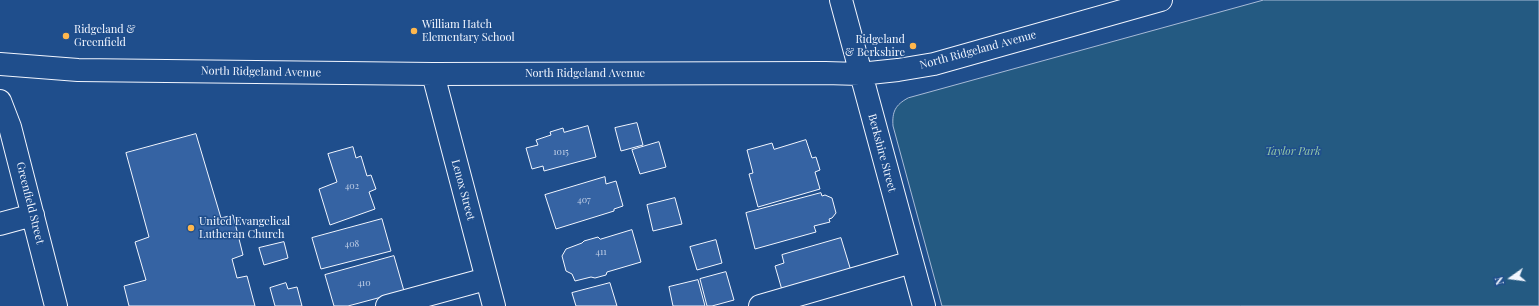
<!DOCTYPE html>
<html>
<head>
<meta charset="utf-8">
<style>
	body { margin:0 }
	#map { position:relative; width:1539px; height:306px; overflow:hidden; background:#1f4e8c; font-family:"Playfair Display",serif }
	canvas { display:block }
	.north { position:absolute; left:1491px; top:258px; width:40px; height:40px; -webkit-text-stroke:3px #1f4e8c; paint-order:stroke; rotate:256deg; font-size:11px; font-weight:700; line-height:16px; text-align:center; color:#f2f6ff }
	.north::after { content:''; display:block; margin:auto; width:14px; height:18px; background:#f2f6ff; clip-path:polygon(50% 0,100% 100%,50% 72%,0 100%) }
</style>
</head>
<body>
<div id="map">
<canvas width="1539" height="306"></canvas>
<div class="north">N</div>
</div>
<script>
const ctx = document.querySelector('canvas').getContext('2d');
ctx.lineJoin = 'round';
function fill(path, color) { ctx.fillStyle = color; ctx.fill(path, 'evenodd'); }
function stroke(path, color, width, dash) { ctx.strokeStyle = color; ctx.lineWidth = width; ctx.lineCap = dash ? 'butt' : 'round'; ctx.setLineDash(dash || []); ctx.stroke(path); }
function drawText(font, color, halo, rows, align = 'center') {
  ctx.font = font + ' "Playfair Display",serif'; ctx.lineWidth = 3; ctx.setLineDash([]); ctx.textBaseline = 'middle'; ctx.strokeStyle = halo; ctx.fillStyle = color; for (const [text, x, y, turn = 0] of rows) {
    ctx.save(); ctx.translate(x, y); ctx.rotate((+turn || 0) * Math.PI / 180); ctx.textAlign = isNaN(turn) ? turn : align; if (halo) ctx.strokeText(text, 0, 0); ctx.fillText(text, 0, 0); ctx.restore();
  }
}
const green = new Path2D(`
	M 1264,0 L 1539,0 L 1539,306 L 942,306 L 893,126 C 892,112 895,105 908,98 Z`);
fill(green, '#245a82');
stroke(green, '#a8bbd7', 1);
const building = new Path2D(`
	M 637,123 L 643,145 L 621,151 L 615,128 Z
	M 588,126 L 596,157 L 544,171 L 543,166 L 532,169 L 526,148 L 538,145 L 536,140 L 551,135 L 550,132 L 563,128 L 564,132 Z
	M 196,134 L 221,218 L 233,215 L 243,255 L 232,259 L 237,278 L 247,276 L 255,306 L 129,306 L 124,286 L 146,280 L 135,242 L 149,237 L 126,153 Z
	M 806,140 L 812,158 L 816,157 L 820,170 L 815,172 L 820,189 L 758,207 L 749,174 L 753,173 L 747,150 L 772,143 L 774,149 Z
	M 659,142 L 666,167 L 640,174 L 632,150 Z
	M 353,147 L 356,158 L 361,156 L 367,176 L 371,175 L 376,189 L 369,192 L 375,209 L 330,225 L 319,189 L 337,182 L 328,154 Z
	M 605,177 L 606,184 L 616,181 L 623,206 L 614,209 L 614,211 L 556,229 L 545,195 Z
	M 821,193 L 822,196 L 825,195 L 832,198 L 836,213 L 832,218 L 829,219 L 830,222 L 814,226 L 816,232 L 755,249 L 746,213 Z
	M 675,198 L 682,224 L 653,231 L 647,205 Z
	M 382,219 L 391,251 L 321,269 L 312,238 Z
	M 632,230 L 641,262 L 607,272 L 606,275 L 595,278 L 591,277 L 575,281 L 572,274 L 566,271 L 562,256 L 566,249 L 582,243 L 584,241 L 598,237 L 600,239 Z
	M 841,238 L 851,271 L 782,290 L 775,266 L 784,263 L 782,255 Z
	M 716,240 L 722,263 L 697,270 L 690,247 Z
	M 284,242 L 288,258 L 264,265 L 259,248 Z
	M 394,256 L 404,291 L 348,306 L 334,306 L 325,275 Z
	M 726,272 L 734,300 L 712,306 L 707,306 L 700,279 Z
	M 698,280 L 705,306 L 673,306 L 669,287 Z
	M 286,283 L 288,289 L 297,287 L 302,306 L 275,306 L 270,288 Z
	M 610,283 L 617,306 L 576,306 L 572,293 Z`);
fill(building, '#3563a3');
stroke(building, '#f2f6ff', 1);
const minor = new Path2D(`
	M 841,0 L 924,306
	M 0,64 L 78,70 L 433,74 L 825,73 L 860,74 L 898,70 L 934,64 L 1161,0
	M 433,74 L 494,306
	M 0,101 L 10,127 L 56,306
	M 0,224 L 33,215
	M 387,306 L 486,279
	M 760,306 L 912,262`);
stroke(minor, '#f2f6ff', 24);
stroke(minor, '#1f4e8c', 22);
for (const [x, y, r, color] of [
	[414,31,4,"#ffb74d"],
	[66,36,4,"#ffb74d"],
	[913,46,4,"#ffb74d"],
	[191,228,4,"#ffb74d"]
]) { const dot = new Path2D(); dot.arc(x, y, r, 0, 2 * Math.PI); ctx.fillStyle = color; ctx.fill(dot); stroke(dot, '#1f4e8c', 1.5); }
drawText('9px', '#c3d1e8', null, [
	["1015",561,152],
	["402",352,186],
	["407",584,200],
	["408",352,244],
	["411",601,252],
	["410",364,283]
]);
drawText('11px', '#f2f6ff', '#1f4e8c', [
	["William Hatch",422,25],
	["Elementary School",422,38],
	["Ridgeland &",74,30],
	["Greenfield",74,43],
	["Ridgeland",905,40,"right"],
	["& Berkshire",905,53,"right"],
	["United Evangelical",199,222],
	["Lutheran Church",199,235]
], 'left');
drawText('11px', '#f2f6ff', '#1f4e8c', [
	["North Ridgeland Avenue",978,50,-15],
	["North Ridgeland Avenue",261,72,1],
	["North Ridgeland Avenue",585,74],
	["Berkshire Street",882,153,75],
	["Lenox Street",463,190,75],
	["Greenfield Street",30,203,76]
]);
drawText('italic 11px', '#97c8a6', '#1f4e8c', [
	["Taylor Park",1293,152]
]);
</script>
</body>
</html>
